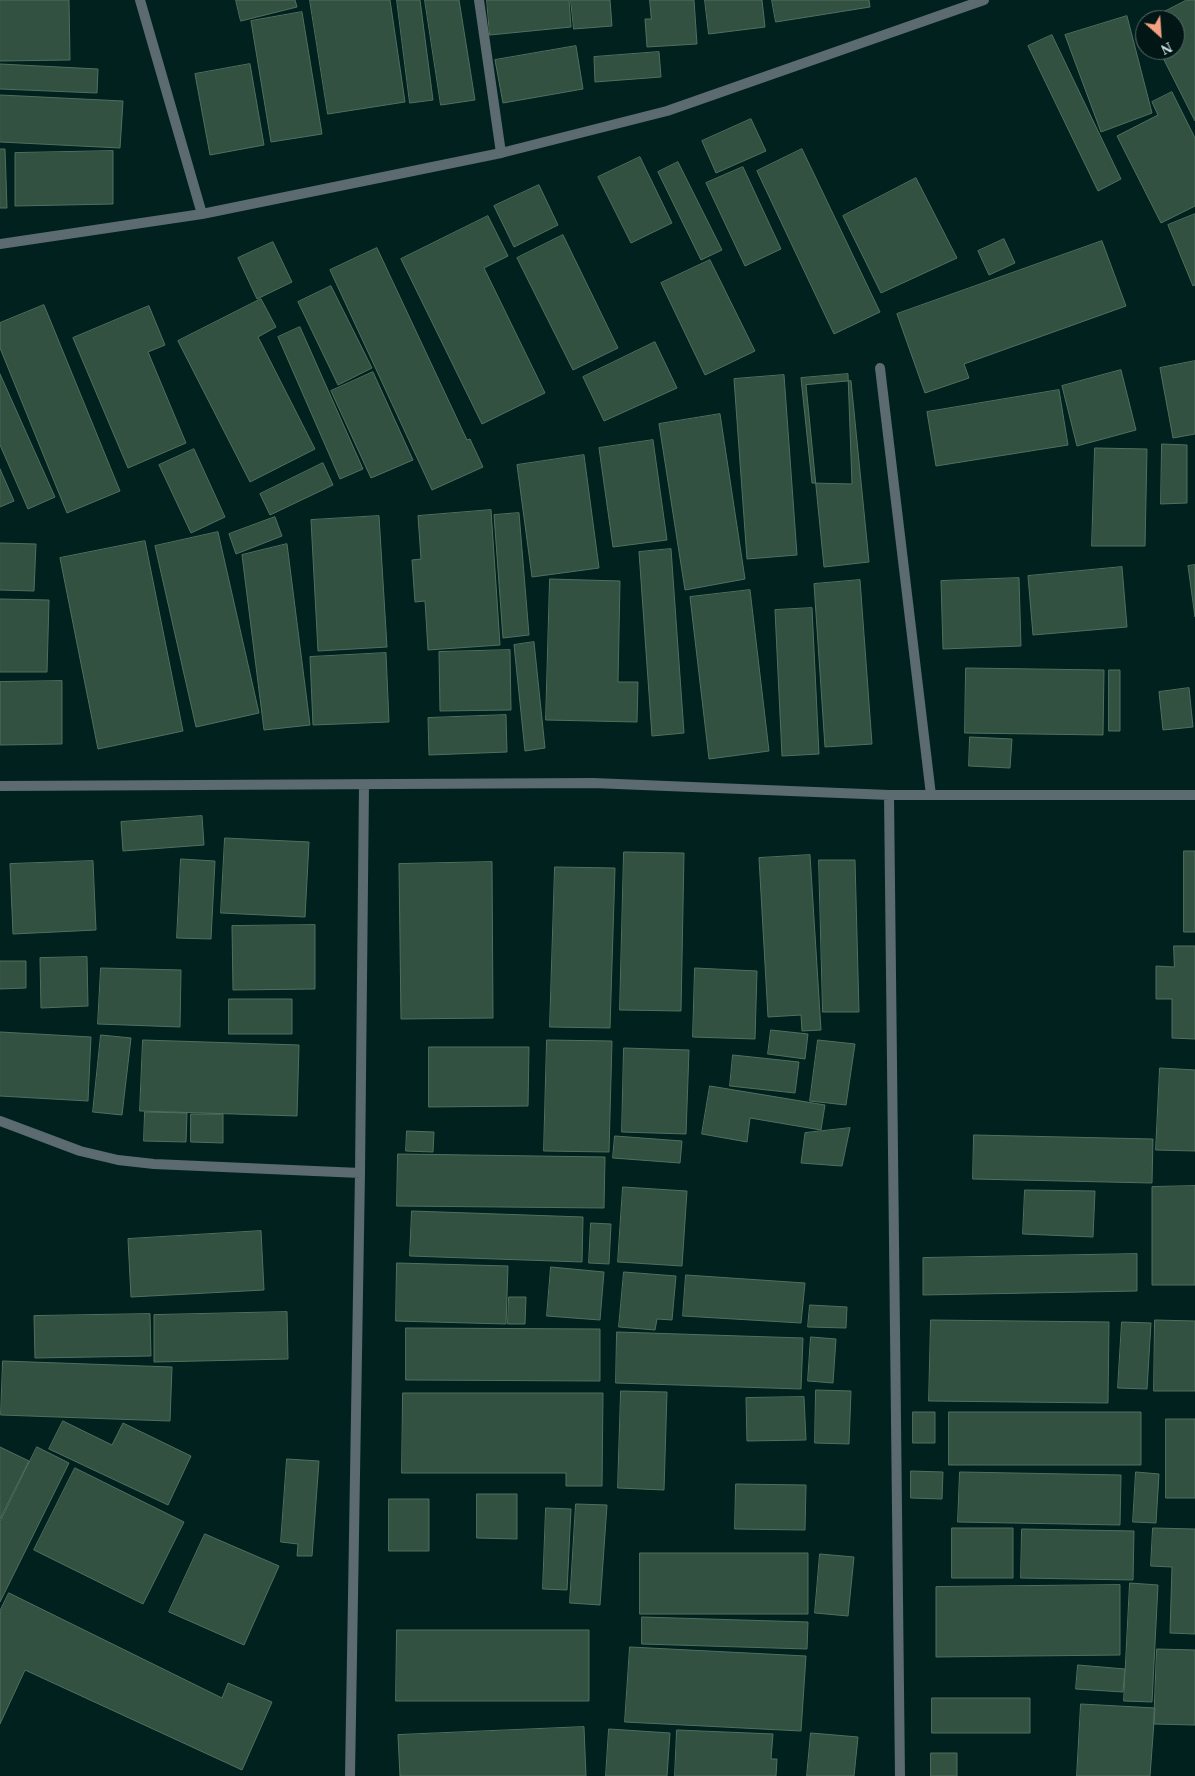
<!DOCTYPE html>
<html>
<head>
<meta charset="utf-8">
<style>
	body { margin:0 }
	#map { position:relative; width:1195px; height:1776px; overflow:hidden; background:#01211f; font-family:"Times New Roman",serif }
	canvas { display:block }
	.north { position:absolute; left:1135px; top:10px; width:50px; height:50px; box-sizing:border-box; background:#021715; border:1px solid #566b69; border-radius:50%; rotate:154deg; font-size:14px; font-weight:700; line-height:20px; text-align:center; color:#d3eae7 }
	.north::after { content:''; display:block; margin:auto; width:18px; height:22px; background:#f2a080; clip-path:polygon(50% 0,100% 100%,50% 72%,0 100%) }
</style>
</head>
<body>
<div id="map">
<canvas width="1195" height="1776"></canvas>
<div class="north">N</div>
</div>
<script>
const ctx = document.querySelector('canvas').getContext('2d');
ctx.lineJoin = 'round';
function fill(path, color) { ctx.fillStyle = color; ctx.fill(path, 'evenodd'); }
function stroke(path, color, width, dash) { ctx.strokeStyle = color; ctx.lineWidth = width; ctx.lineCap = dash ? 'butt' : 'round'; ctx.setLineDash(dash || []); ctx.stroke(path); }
const building = new Path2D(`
	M 0,0 L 69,0 L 70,60 L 0,61 Z
	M 236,0 L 295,0 L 297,7 L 241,21 Z
	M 310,0 L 390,0 L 405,102 L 328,114 Z
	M 397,0 L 420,0 L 433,100 L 410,103 Z
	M 425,0 L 459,0 L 475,100 L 441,105 Z
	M 487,0 L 569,0 L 571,27 L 490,35 Z
	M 571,0 L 610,0 L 612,26 L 574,29 Z
	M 650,0 L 694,0 L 697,44 L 647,47 L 645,19 L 651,19 Z
	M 705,0 L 762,0 L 765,27 L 709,34 Z
	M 772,0 L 869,0 L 870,7 L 776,22 Z
	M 1187,0 L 1195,0 L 1195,121 L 1159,50 L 1175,50 L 1175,20 L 1148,20 Z
	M 302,12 L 322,134 L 271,142 L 251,21 Z
	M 1127,16 L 1152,113 L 1101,132 L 1065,35 Z
	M 1052,35 L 1121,179 L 1098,191 L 1028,46 Z
	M 576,46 L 583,89 L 503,103 L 495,60 Z
	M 659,52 L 661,77 L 595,82 L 594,57 Z
	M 0,64 L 98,69 L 97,93 L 0,89 Z
	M 250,64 L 264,145 L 210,155 L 195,74 Z
	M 1172,92 L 1195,138 L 1195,206 L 1161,223 L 1117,136 L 1158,115 L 1152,102 Z
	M 0,95 L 123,101 L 120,148 L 0,142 Z
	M 751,119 L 766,151 L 716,173 L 702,141 Z
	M 0,149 L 5,149 L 7,208 L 0,208 Z
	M 802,149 L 880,312 L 834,334 L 757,171 Z
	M 113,151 L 113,204 L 15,206 L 15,153 Z
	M 640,157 L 672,223 L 631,243 L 598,177 Z
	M 678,162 L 722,250 L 701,260 L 658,172 Z
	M 743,167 L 781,249 L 745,266 L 706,183 Z
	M 916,178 L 957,258 L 881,293 L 843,216 Z
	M 539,185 L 558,225 L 514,247 L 494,206 Z
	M 1195,214 L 1195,285 L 1193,286 L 1168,225 Z
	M 488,216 L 508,256 L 484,268 L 545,393 L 482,424 L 401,259 Z
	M 563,235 L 618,348 L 573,370 L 517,258 Z
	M 1004,239 L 1015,263 L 989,275 L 978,251 Z
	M 1102,241 L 1126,306 L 964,364 L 969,378 L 925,393 L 897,314 Z
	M 273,242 L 292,282 L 257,299 L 238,258 Z
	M 377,248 L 467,440 L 470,439 L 483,467 L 432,490 L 330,270 Z
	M 710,260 L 755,351 L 705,375 L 661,283 Z
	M 331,286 L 372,368 L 338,385 L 298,302 Z
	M 261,299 L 276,327 L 258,337 L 315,449 L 250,482 L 178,341 Z
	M 44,305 L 120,491 L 67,513 L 0,348 L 0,323 Z
	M 149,306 L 165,345 L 148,352 L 186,443 L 128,468 L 73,338 Z
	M 300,327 L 363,469 L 340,479 L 278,337 Z
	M 655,342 L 677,388 L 604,421 L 583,377 Z
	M 1195,361 L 1195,434 L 1173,438 L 1160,368 Z
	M 1121,370 L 1136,430 L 1077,446 L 1062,386 Z
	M 373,372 L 413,460 L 371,478 L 331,391 Z
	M 0,374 L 55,497 L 28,509 L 0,445 Z
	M 848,374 L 852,484 L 812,483 L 801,378 Z
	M 784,375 L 797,555 L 747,559 L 734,379 Z
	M 851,381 L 869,562 L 824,567 L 806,385 Z
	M 1059,390 L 1068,445 L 936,466 L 927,412 Z
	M 720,414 L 745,579 L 685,590 L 659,424 Z
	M 653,440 L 667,540 L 613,547 L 599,448 Z
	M 1162,444 L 1187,445 L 1187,503 L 1161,504 Z
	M 1095,448 L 1147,449 L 1145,546 L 1092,546 Z
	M 194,449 L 225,517 L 191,533 L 159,465 Z
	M 584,455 L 599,568 L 532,577 L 517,465 Z
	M 323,463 L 333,485 L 270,515 L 260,494 Z
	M 0,469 L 14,501 L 0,507 Z
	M 491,510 L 500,645 L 428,650 L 425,601 L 415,602 L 412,560 L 421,559 L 418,516 Z
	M 519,513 L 529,635 L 503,638 L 494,515 Z
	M 379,516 L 387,647 L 318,651 L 311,520 Z
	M 275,517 L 282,536 L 236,554 L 229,534 Z
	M 218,532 L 259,713 L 196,727 L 155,546 Z
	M 145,541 L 183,731 L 98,749 L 60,558 Z
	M 0,543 L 36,544 L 34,591 L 0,590 Z
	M 287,544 L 310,725 L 264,730 L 242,555 Z
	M 671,549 L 684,733 L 652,736 L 639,552 Z
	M 1195,565 L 1195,617 L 1188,566 Z
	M 1122,567 L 1127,627 L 1033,635 L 1028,576 Z
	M 1019,578 L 1021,646 L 943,649 L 941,581 Z
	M 550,579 L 620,581 L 618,682 L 638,682 L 637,722 L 546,720 Z
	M 860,580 L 872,744 L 825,747 L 814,584 Z
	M 750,590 L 769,751 L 709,759 L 690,597 Z
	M 0,599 L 49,600 L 47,672 L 0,672 Z
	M 812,608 L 819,754 L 782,756 L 775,610 Z
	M 534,642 L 545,748 L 525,751 L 514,645 Z
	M 510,650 L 511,710 L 440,711 L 439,652 Z
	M 386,653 L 389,722 L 313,725 L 310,657 Z
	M 966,668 L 1104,670 L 1103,735 L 965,733 Z
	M 1109,670 L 1120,670 L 1120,731 L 1109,731 Z
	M 62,681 L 62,744 L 0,745 L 0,682 Z
	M 1189,688 L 1193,727 L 1163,730 L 1159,692 Z
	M 506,715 L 507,752 L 429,755 L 428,718 Z
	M 970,737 L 1012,739 L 1010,768 L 969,766 Z
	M 202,816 L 204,845 L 123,851 L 121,822 Z
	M 225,838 L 309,842 L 305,917 L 221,913 Z
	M 1184,851 L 1195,851 L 1195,932 L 1184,932 Z
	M 624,852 L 684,853 L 681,1011 L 620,1010 Z
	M 810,855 L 821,1030 L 802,1031 L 801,1015 L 768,1017 L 759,858 Z
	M 181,859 L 215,861 L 211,939 L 177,938 Z
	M 819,860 L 855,860 L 859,1012 L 823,1012 Z
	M 93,861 L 96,930 L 13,934 L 10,864 Z
	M 492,862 L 493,1018 L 401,1019 L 399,864 Z
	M 555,867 L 615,868 L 610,1028 L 550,1027 Z
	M 315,925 L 315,989 L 233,990 L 232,926 Z
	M 1174,946 L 1195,946 L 1195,1039 L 1172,1038 L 1172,999 L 1156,999 L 1156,966 L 1174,967 Z
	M 87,957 L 88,1006 L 41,1008 L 40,958 Z
	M 0,961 L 26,961 L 26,988 L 0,989 Z
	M 101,968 L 181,970 L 180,1027 L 98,1024 Z
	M 695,968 L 757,971 L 755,1039 L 693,1037 Z
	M 229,999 L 292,999 L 292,1034 L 229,1034 Z
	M 771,1030 L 808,1034 L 805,1059 L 768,1054 Z
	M 0,1032 L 91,1037 L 88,1101 L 0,1096 Z
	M 101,1035 L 131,1038 L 122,1115 L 93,1112 Z
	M 143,1040 L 299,1045 L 297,1116 L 140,1111 Z
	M 547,1040 L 612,1041 L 609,1152 L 544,1151 Z
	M 818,1040 L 855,1044 L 846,1105 L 810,1101 Z
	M 429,1047 L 529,1047 L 528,1106 L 429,1107 Z
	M 624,1048 L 689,1050 L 686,1134 L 622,1132 Z
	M 733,1055 L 799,1062 L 795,1093 L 730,1086 Z
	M 1160,1068 L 1195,1070 L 1195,1151 L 1156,1150 Z
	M 710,1086 L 825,1105 L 821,1130 L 750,1118 L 747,1142 L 702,1134 Z
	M 145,1112 L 187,1113 L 186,1142 L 144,1141 Z
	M 191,1114 L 223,1114 L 223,1143 L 191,1142 Z
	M 850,1128 L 842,1166 L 801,1163 L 805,1133 Z
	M 407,1131 L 434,1132 L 433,1152 L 406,1151 Z
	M 974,1135 L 1153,1139 L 1152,1183 L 973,1179 Z
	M 615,1136 L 682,1141 L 680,1163 L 613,1158 Z
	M 398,1154 L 605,1157 L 604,1208 L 397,1206 Z
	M 1195,1186 L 1195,1285 L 1152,1285 L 1152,1187 Z
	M 623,1187 L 687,1191 L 682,1266 L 618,1262 Z
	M 1025,1190 L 1095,1191 L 1093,1237 L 1023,1234 Z
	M 412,1211 L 583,1217 L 582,1262 L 410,1256 Z
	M 591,1223 L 611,1224 L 609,1264 L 589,1263 Z
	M 261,1231 L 264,1290 L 131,1297 L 128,1239 Z
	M 1137,1254 L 1137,1291 L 923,1295 L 923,1258 Z
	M 397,1263 L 508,1266 L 506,1324 L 396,1321 Z
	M 551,1267 L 604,1272 L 600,1320 L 547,1316 Z
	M 624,1272 L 676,1276 L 672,1320 L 657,1319 L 655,1330 L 619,1327 Z
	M 686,1275 L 805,1283 L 801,1323 L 683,1316 Z
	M 509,1297 L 526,1297 L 525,1324 L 508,1324 Z
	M 810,1305 L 847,1307 L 846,1328 L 808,1327 Z
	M 287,1312 L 288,1359 L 154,1362 L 154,1315 Z
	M 150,1314 L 151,1356 L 35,1358 L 34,1316 Z
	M 931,1320 L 1109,1322 L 1108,1403 L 929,1401 Z
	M 1155,1320 L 1195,1321 L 1195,1391 L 1154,1391 Z
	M 1122,1322 L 1151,1323 L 1147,1389 L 1118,1388 Z
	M 406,1328 L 600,1329 L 600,1381 L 406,1380 Z
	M 617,1332 L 803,1338 L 801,1389 L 616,1383 Z
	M 811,1337 L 836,1339 L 833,1383 L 808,1381 Z
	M 3,1361 L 172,1367 L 170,1421 L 1,1415 Z
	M 816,1390 L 851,1391 L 849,1444 L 815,1443 Z
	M 621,1391 L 667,1392 L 664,1490 L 618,1488 Z
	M 403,1393 L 603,1393 L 602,1486 L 566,1486 L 566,1473 L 402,1473 Z
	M 804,1397 L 806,1440 L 747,1441 L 746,1398 Z
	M 913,1412 L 935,1412 L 935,1443 L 913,1443 Z
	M 949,1412 L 1141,1412 L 1141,1465 L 949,1465 Z
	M 1166,1419 L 1195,1419 L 1195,1498 L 1166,1498 Z
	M 63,1421 L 112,1445 L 123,1423 L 191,1456 L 168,1505 L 49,1449 Z
	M 0,1447 L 29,1461 L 0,1519 Z
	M 37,1447 L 69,1463 L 0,1602 L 0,1522 Z
	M 287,1459 L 319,1461 L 312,1556 L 297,1556 L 298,1544 L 281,1542 Z
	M 75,1468 L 184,1522 L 143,1604 L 34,1550 Z
	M 911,1471 L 943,1472 L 942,1499 L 911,1498 Z
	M 960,1472 L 1121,1475 L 1120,1525 L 958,1522 Z
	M 1136,1472 L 1159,1474 L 1156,1523 L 1133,1522 Z
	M 736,1484 L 806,1485 L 805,1530 L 735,1529 Z
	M 477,1494 L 517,1494 L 517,1539 L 477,1538 Z
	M 389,1499 L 429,1499 L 429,1551 L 389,1551 Z
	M 576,1504 L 607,1505 L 600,1605 L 570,1603 Z
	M 546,1508 L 571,1509 L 567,1590 L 543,1589 Z
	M 952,1528 L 1013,1528 L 1013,1578 L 952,1578 Z
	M 1153,1528 L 1195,1529 L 1195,1634 L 1170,1633 L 1172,1567 L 1151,1566 Z
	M 1022,1529 L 1134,1531 L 1133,1580 L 1021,1578 Z
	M 205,1534 L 279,1566 L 244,1645 L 169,1612 Z
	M 640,1553 L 808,1553 L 808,1614 L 640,1614 Z
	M 820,1554 L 854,1557 L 848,1616 L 815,1613 Z
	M 1130,1583 L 1158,1585 L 1152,1702 L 1124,1701 Z
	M 1120,1585 L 1120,1655 L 936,1657 L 936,1587 Z
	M 9,1593 L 222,1698 L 228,1683 L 272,1702 L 242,1770 L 25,1670 L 0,1724 L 0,1611 Z
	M 642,1617 L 808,1622 L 807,1649 L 642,1644 Z
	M 397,1630 L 589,1630 L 589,1701 L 396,1701 Z
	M 630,1647 L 806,1656 L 801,1731 L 625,1722 Z
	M 1157,1649 L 1195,1650 L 1195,1725 L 1154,1724 Z
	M 1078,1665 L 1125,1669 L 1123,1692 L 1076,1689 Z
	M 932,1698 L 1030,1698 L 1030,1733 L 932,1733 Z
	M 1081,1704 L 1155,1708 L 1150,1776 L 1077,1776 Z
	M 584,1727 L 586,1776 L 400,1776 L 398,1735 Z
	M 609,1729 L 670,1733 L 667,1776 L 606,1776 Z
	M 677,1730 L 773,1734 L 771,1759 L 777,1759 L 776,1776 L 675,1776 Z
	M 811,1733 L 858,1737 L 854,1776 L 807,1776 Z
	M 931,1753 L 957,1753 L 957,1776 L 931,1776 Z`);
fill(building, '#325140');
stroke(building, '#50705e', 1);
stroke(new Path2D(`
	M 479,0 L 501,153`), '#5b6b70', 10);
stroke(new Path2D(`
	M 140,0 L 202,214
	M 0,244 L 202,214 L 501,153 L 667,111 L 984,0
	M 880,368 L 931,795
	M 0,786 L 593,783 L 889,795 L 1195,795
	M 889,795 L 900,1776
	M 0,1121 L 80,1151 L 118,1160 L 154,1164 L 360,1173
	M 350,1776 L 360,1173 L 364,785`), '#5b6b70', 10);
</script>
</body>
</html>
